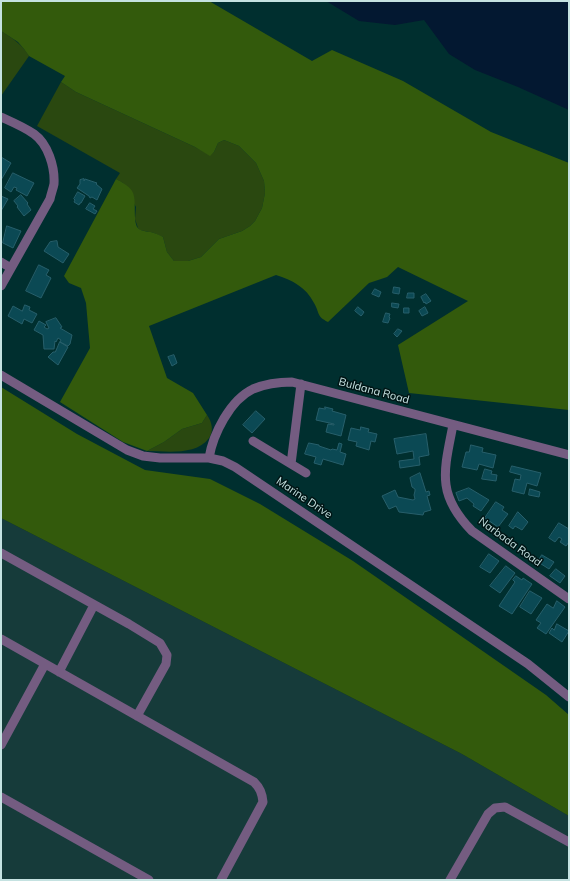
<!DOCTYPE html>
<html>
<head>
<meta charset="utf-8">
<style>
	body { margin:0 }
	#map { position:relative; width:570px; height:881px; overflow:hidden; background:#002f2f; font-family:Mulish,sans-serif }
	canvas { display:block }
	.frame { position:absolute; inset:0; border:2px solid #c5e2e1; pointer-events:none }
</style>
</head>
<body>
<div id="map">
<canvas width="570" height="881"></canvas>
<div class="frame"></div>
</div>
<script>
const ctx = document.querySelector('canvas').getContext('2d');
ctx.lineJoin = 'round';
function fill(path, color) { ctx.fillStyle = color; ctx.fill(path, 'evenodd'); }
function stroke(path, color, width, dash) { ctx.strokeStyle = color; ctx.lineWidth = width; ctx.lineCap = dash ? 'butt' : 'round'; ctx.setLineDash(dash || []); ctx.stroke(path); }
function drawText(font, color, halo, rows, align = 'center') {
  ctx.font = font + ' Mulish,sans-serif'; ctx.lineWidth = 3; ctx.setLineDash([]); ctx.textBaseline = 'middle'; ctx.strokeStyle = halo; ctx.fillStyle = color; for (const [text, x, y, turn = 0] of rows) {
    ctx.save(); ctx.translate(x, y); ctx.rotate((+turn || 0) * Math.PI / 180); ctx.textAlign = isNaN(turn) ? turn : align; if (halo) ctx.strokeText(text, 0, 0); ctx.fillText(text, 0, 0); ctx.restore();
  }
}
fill(new Path2D(`
	M 1,518 L 462,754 L 569,816 L 569,880 L 1,880 Z`), '#163b3a');
fill(new Path2D(`
	M 1,31 C 12,38 22,44 29,56 L 1,96 Z
	M 61,82 L 76,92 L 195,147 L 210,155 L 214,152 L 218,143 L 224,140 L 239,146 L 256,163 L 264,181 L 265,193 L 262,208 L 255,221 L 250,226 L 242,231 L 219,239 L 201,257 L 188,261 L 174,261 L 167,252 L 163,237 L 154,233 L 140,230 L 138,228 L 135,219 L 136,207 L 123,183 L 116,179 L 120,173 L 37,126 Z
	M 207,415 C 212,422 214,431 209,438 C 196,456 166,451 147,451 L 164,442 L 182,429 L 202,423 Z`), '#2a4810');
fill(new Path2D(`
	M 1,1 L 209,1 L 312,61 L 332,50 L 403,81 L 491,132 L 569,163 L 569,410 L 409,393 L 398,345 L 468,301 L 398,267 L 387,277 L 369,283 L 328,322 C 316,316 320,313 314,303 C 306,287 292,280 276,275 L 149,326 L 167,378 L 193,393 L 207,415 L 202,423 L 182,429 L 164,442 L 147,451 L 123,442 L 60,402 L 90,348 L 86,303 L 81,288 L 69,283 L 64,276 L 116,179 C 122,182 131,187 133,193 C 137,202 132,224 139,229 C 143,232 150,231 154,233 C 157,234 160,235 163,237 L 167,252 L 174,261 L 188,261 L 201,257 L 219,239 L 242,231 L 250,226 L 255,221 L 262,208 L 265,193 L 264,181 L 256,163 L 239,146 L 224,140 L 218,143 L 214,152 L 210,156 L 195,147 L 76,92 L 61,82 L 65,76 L 29,56 L 24,49 L 18,42 L 1,31 Z
	M 1,387 L 77,434 L 145,470 L 210,479 L 260,504 L 353,561 L 546,695 L 569,715 L 569,816 L 462,754 L 1,518 Z`), '#335a0c');
fill(new Path2D(`
	M 326,1 L 569,1 L 569,110 L 518,87 L 475,70 L 449,54 L 424,20 L 395,25 L 359,21 Z`), '#031831');
const building = new Path2D(`
	M 1,157 L 11,163 L 1,180 Z
	M 13,173 L 34,183 L 27,196 L 16,190 L 17,188 L 14,187 L 11,192 L 5,188 Z
	M 84,179 L 84,181 L 85,179 L 97,183 L 96,184 L 102,189 L 97,200 L 92,197 L 90,198 L 89,196 L 77,188 L 80,184 L 80,180 Z
	M 78,192 L 85,196 L 81,203 L 80,203 L 79,205 L 74,202 L 75,200 L 74,199 Z
	M 21,195 L 28,203 L 27,204 L 31,210 L 24,216 L 17,207 L 18,206 L 14,201 Z
	M 1,196 L 8,199 L 1,211 Z
	M 90,203 L 95,206 L 93,209 L 97,211 L 95,214 L 86,209 Z
	M 7,226 L 21,231 L 13,248 L 3,243 Z
	M 57,241 L 58,247 L 69,254 L 63,263 L 44,251 L 50,242 Z
	M 39,265 L 49,270 L 46,275 L 51,278 L 41,298 L 26,291 Z
	M 394,287 L 400,288 L 399,294 L 393,293 Z
	M 375,289 L 381,292 L 379,297 L 372,294 Z
	M 408,293 L 414,293 L 414,298 L 407,298 Z
	M 426,294 L 431,301 L 426,304 L 425,302 L 424,303 L 421,297 Z
	M 392,303 L 399,304 L 398,308 L 392,307 Z
	M 25,305 L 30,307 L 29,310 L 37,314 L 32,323 L 24,319 L 22,324 L 8,316 L 13,306 L 22,311 Z
	M 358,307 L 364,312 L 362,315 L 361,316 L 355,311 Z
	M 425,307 L 428,313 L 422,316 L 419,311 Z
	M 404,308 L 409,308 L 409,313 L 404,313 Z
	M 386,313 L 390,314 L 389,317 L 390,318 L 388,323 L 383,322 Z
	M 56,318 L 62,327 L 60,328 L 72,335 L 70,344 L 68,346 L 60,342 L 61,340 L 58,338 L 56,342 L 55,341 L 54,349 L 44,349 L 43,335 L 34,330 L 39,321 L 46,325 L 44,327 L 47,329 L 49,328 L 46,322 Z
	M 398,329 L 402,331 L 397,337 L 394,334 Z
	M 60,342 L 68,347 L 58,365 L 48,357 L 53,352 L 55,352 Z
	M 174,355 L 177,363 L 172,366 L 168,357 Z
	M 325,407 L 333,409 L 332,411 L 346,415 L 341,436 L 326,432 L 328,424 L 334,425 L 334,424 L 316,420 L 319,408 L 325,409 Z
	M 256,411 L 265,419 L 252,433 L 243,425 Z
	M 361,427 L 369,429 L 368,432 L 377,434 L 375,442 L 371,441 L 369,450 L 356,446 L 357,442 L 348,440 L 351,428 L 360,430 Z
	M 426,434 L 429,455 L 419,457 L 420,465 L 400,468 L 399,461 L 414,459 L 413,451 L 397,454 L 394,439 Z
	M 309,443 L 319,445 L 319,446 L 331,450 L 332,449 L 337,450 L 339,443 L 342,444 L 340,452 L 346,454 L 343,465 L 323,459 L 321,465 L 314,463 L 316,457 L 305,454 Z
	M 471,445 L 483,448 L 482,452 L 496,455 L 493,468 L 479,464 L 477,470 L 462,467 L 466,452 L 469,452 Z
	M 512,466 L 541,473 L 537,486 L 527,483 L 524,494 L 512,491 L 515,479 L 520,480 L 521,475 L 510,472 Z
	M 485,469 L 492,471 L 491,474 L 497,475 L 496,481 L 482,479 Z
	M 420,473 L 426,492 L 429,491 L 430,495 L 427,496 L 431,510 L 424,512 L 423,515 L 399,512 L 396,506 L 389,509 L 382,496 L 395,490 L 398,497 L 413,500 L 415,499 L 414,495 L 415,491 L 415,489 L 412,487 L 410,478 Z
	M 469,488 L 489,500 L 481,511 L 473,506 L 474,504 L 467,498 L 459,501 L 456,493 Z
	M 530,489 L 540,492 L 539,497 L 529,495 Z
	M 496,502 L 504,507 L 502,510 L 508,514 L 498,527 L 485,518 Z
	M 518,512 L 528,522 L 522,530 L 515,526 L 513,529 L 509,526 Z
	M 559,523 L 569,529 L 569,542 L 566,546 L 560,542 L 562,539 L 559,537 L 555,542 L 549,538 Z
	M 489,554 L 499,561 L 490,573 L 480,567 Z
	M 542,555 L 554,562 L 549,569 L 538,562 Z
	M 506,566 L 515,573 L 500,593 L 490,586 Z
	M 556,569 L 565,576 L 560,583 L 550,576 Z
	M 516,576 L 522,580 L 523,578 L 532,584 L 512,614 L 499,606 L 515,582 L 513,580 Z
	M 530,591 L 542,598 L 531,614 L 520,607 Z
	M 557,601 L 565,607 L 546,634 L 537,628 L 541,623 L 536,620 L 547,604 L 553,608 Z
	M 557,624 L 569,631 L 562,642 L 549,633 L 552,628 L 554,630 Z`);
fill(building, '#0b4954');
stroke(building, '#275f6b', 1);
stroke(new Path2D(`
	M 1,117 C 12,122 24,127 34,134 C 48,144 55,167 54,184 C 53,189 51,194 50,199 L 1,286
	M 1,262 L 11,268
	M 1,375 L 127,450 L 143,456 L 160,458 L 209,458 L 223,461 L 235,467 L 528,664 L 569,697
	M 301,384 L 291,464 L 306,473
	M 453,425 C 444,471 436,494 472,531 L 569,599
	M 253,441 L 291,464
	M 209,458 C 213,434 230,400 253,389 C 265,384 278,382 292,382 L 569,455
	M 1,553 L 129,624 L 160,643 L 167,655 L 166,664 L 137,716
	M 1,639 L 254,782 C 260,788 262,793 263,802 L 221,880
	M 59,672 L 94,605
	M 1,745 L 45,664
	M 1,797 L 149,880
	M 450,880 L 488,814 L 495,808 L 505,807 L 569,842`), '#745c81', 9);
drawText('11px', '#c5e2e1', '#001515', [
	["Buldana Road",374,391,15],
	["Marine Drive",304,498,34],
	["Narbada Road",510,542,36]
]);
</script>
</body>
</html>
